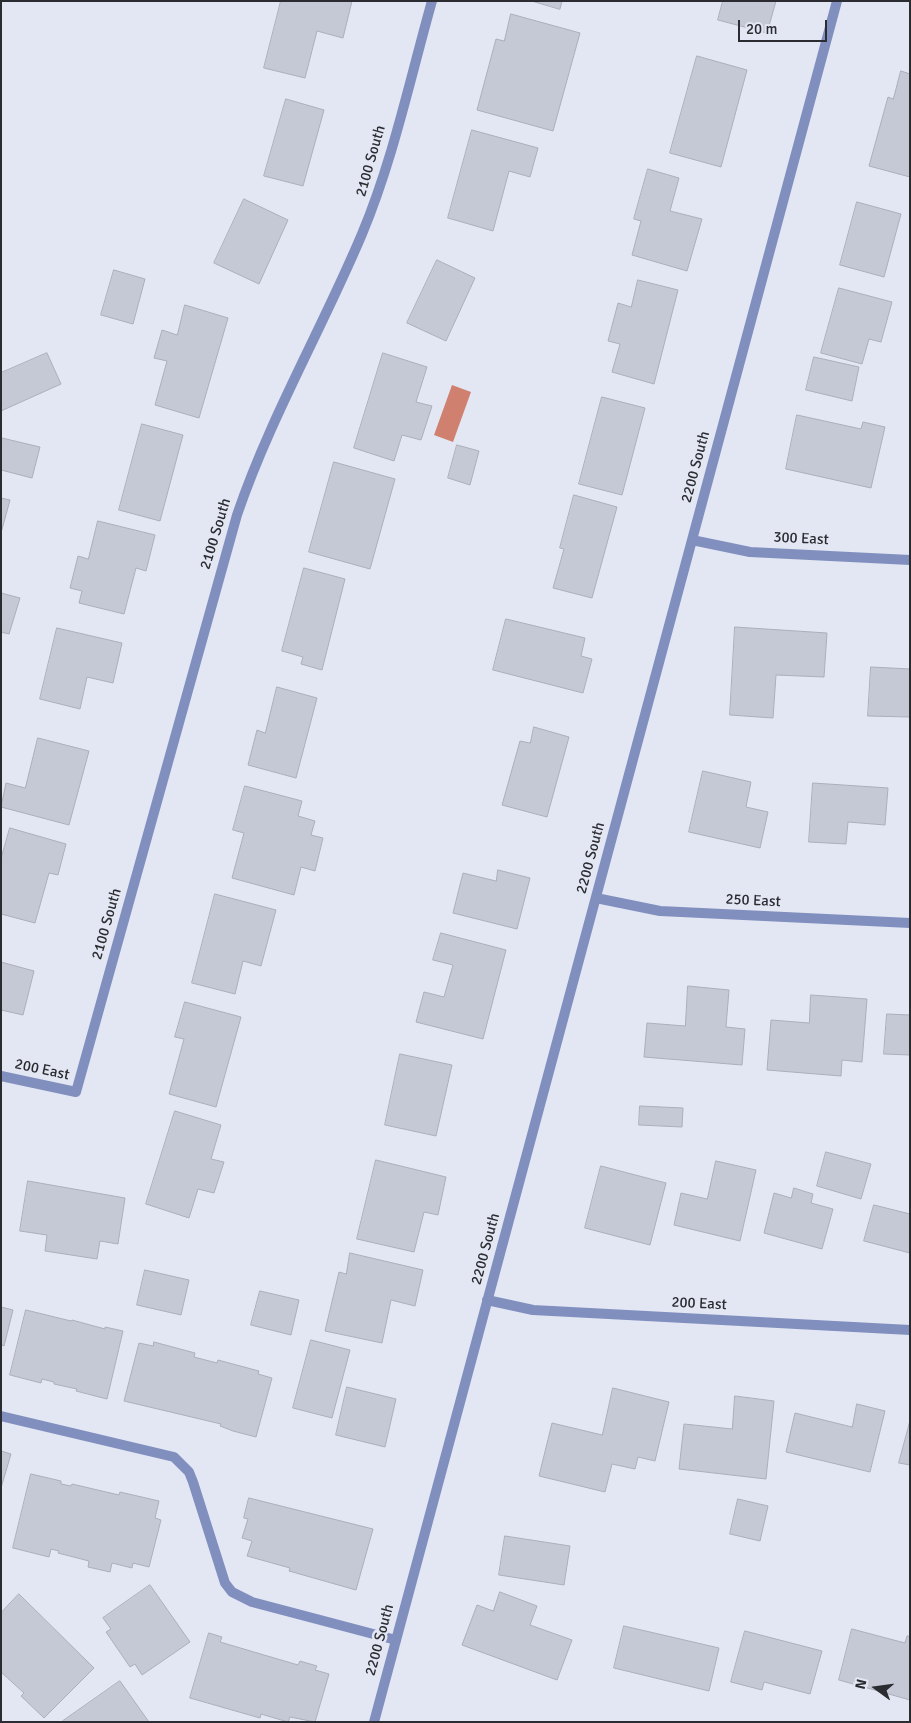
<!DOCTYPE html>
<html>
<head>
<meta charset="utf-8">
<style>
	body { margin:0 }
	#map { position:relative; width:911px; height:1723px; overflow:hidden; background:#e3e7f3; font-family:Signika,sans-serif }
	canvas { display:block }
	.frame { position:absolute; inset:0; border:2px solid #2a2c31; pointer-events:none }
	.north { position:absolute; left:851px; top:1663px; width:50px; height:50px; -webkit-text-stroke:4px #e3e7f3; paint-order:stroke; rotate:284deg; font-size:14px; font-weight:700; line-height:20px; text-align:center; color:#2a2c31 }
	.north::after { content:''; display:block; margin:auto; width:18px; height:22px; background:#2a2c31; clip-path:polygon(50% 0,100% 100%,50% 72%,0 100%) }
	.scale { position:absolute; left:738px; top:20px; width:89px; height:22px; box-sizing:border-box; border:2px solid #2a2c31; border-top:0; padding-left:6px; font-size:15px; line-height:18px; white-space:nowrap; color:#2a2c31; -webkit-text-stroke:4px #e3e7f3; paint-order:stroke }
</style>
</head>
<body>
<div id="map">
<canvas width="911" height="1723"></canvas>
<div class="frame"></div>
<div class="north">N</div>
<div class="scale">20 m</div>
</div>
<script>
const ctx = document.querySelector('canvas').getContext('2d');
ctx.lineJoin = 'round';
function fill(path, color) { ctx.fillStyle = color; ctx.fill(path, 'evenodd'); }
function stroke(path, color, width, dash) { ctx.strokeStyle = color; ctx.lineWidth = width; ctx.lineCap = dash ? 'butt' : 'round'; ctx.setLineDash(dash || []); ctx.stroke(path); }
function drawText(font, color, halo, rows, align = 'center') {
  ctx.font = font + ' Signika,sans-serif'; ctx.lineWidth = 5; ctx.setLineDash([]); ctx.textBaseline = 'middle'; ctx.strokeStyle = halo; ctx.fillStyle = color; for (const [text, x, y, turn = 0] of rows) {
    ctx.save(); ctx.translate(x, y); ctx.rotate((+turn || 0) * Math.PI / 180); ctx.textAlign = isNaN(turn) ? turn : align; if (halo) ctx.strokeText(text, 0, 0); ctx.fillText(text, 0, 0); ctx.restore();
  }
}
fill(new Path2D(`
	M 452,385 L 471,392 L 453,442 L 434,435 Z`), '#d0806e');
const building = new Path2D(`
	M 281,1 L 352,1 L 343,38 L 317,31 L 305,78 L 264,68 Z
	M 532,1 L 562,1 L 560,9 Z
	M 723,1 L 776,1 L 767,33 L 718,20 Z
	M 511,14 L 580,33 L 553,131 L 477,110 L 496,39 L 504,41 Z
	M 697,56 L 747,70 L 721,167 L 670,153 Z
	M 901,71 L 910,74 L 910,177 L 869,166 L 888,97 L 893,99 Z
	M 286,99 L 324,110 L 303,186 L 264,176 Z
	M 472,130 L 538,148 L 530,177 L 509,171 L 493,231 L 448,218 Z
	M 648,169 L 679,178 L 670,211 L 702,219 L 687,271 L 632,255 L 641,221 L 634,219 Z
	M 244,199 L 288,220 L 259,284 L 214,263 Z
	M 857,202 L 901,214 L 884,277 L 840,265 Z
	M 437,260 L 475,278 L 446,341 L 407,323 Z
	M 114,270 L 145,279 L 133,324 L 101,315 Z
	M 638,280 L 678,290 L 654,384 L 612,372 L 620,344 L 608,341 L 618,303 L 631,307 Z
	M 839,288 L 892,302 L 881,342 L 869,339 L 862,364 L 821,353 Z
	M 185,305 L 228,318 L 199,418 L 155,405 L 167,361 L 154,358 L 162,330 L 177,335 Z
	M 47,353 L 61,384 L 1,411 L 1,373 Z
	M 383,353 L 427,367 L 416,402 L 432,406 L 421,440 L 402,435 L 394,461 L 354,448 Z
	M 814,357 L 859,367 L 852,401 L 806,390 Z
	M 602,397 L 645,408 L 622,495 L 579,484 Z
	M 797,415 L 861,429 L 863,422 L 885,427 L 871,488 L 786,469 Z
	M 142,424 L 183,435 L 160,521 L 119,510 Z
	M 2,438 L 40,447 L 32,478 L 1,470 Z
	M 457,445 L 479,451 L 470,485 L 448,478 Z
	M 334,462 L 395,479 L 370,569 L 309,552 Z
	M 574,495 L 617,507 L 592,598 L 553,588 L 564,549 L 560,548 Z
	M 1,498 L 10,500 L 1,533 Z
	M 98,521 L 155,535 L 146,571 L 136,568 L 124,614 L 79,603 L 82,591 L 70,588 L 78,556 L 88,559 Z
	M 304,568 L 345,579 L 322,670 L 301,664 L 303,657 L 282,651 Z
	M 1,593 L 20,598 L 9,634 L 1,632 Z
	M 506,619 L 585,638 L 581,656 L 592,659 L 583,693 L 493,670 Z
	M 735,627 L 827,633 L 824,677 L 776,675 L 773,718 L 730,715 Z
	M 57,628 L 122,643 L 113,683 L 87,677 L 80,709 L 40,699 Z
	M 871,667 L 910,669 L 910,717 L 868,716 Z
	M 277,687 L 317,698 L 296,778 L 248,765 L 257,730 L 265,733 Z
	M 534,727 L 569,737 L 547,817 L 502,805 L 520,741 L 530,743 Z
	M 38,738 L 89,751 L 69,825 L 1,807 L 6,783 L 25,788 Z
	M 703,771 L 751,782 L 746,807 L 768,812 L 760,848 L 689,832 Z
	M 813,783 L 888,788 L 885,825 L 848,822 L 846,844 L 809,842 Z
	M 245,786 L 302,801 L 298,816 L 315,821 L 311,835 L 323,838 L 315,871 L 301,867 L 294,895 L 232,878 L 244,833 L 233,830 Z
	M 10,828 L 66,844 L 58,875 L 49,873 L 35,923 L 1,914 L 1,859 Z
	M 498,870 L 530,878 L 517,929 L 453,913 L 463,873 L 496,881 Z
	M 215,894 L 276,910 L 261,966 L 243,961 L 235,994 L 192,983 Z
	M 441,933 L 506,950 L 483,1039 L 416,1022 L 424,992 L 444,997 L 453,965 L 433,960 Z
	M 1,962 L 34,971 L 23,1015 L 1,1010 Z
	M 688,986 L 729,990 L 726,1027 L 745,1029 L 742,1065 L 644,1057 L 647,1023 L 685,1026 Z
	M 811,995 L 867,999 L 862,1062 L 842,1060 L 841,1076 L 767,1070 L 771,1020 L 809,1023 Z
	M 185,1002 L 241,1017 L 216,1107 L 169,1094 L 184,1039 L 175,1037 Z
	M 887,1014 L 910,1015 L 910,1055 L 884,1054 Z
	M 400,1054 L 452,1065 L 436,1136 L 385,1125 Z
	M 640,1106 L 683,1108 L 682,1127 L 639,1125 Z
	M 175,1111 L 221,1125 L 211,1159 L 224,1162 L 214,1193 L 198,1189 L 189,1218 L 146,1204 Z
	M 826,1152 L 871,1164 L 861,1199 L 817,1186 Z
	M 376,1160 L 446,1177 L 438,1215 L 424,1212 L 414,1252 L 357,1239 Z
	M 716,1161 L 756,1170 L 740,1241 L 674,1225 L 681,1193 L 707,1199 Z
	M 601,1166 L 666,1183 L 650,1245 L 585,1228 Z
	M 28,1181 L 125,1198 L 118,1244 L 100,1241 L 97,1259 L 45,1251 L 47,1235 L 20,1231 Z
	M 794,1188 L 813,1194 L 811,1203 L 833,1209 L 822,1249 L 764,1233 L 774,1193 L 791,1198 Z
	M 874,1205 L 910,1214 L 910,1253 L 864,1241 Z
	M 350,1253 L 423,1270 L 415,1306 L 391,1300 L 382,1343 L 325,1331 L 339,1272 L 346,1274 Z
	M 145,1270 L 189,1280 L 181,1315 L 137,1305 Z
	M 260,1291 L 299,1300 L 291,1335 L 251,1325 Z
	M 1,1307 L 13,1310 L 4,1346 L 2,1345 L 1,1347 Z
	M 26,1310 L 71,1321 L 72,1320 L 105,1329 L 105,1327 L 123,1331 L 107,1399 L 76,1391 L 77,1389 L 54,1384 L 54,1382 L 42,1379 L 41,1383 L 10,1375 Z
	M 311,1340 L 350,1350 L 332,1418 L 293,1408 Z
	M 154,1342 L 195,1353 L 194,1357 L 217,1363 L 218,1360 L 259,1371 L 258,1374 L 272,1378 L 256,1437 L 233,1431 L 220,1426 L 221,1424 L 124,1401 L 139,1343 L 153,1346 Z
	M 347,1387 L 396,1399 L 385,1447 L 336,1435 Z
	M 613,1388 L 669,1402 L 655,1461 L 638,1457 L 635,1469 L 612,1464 L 605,1492 L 539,1476 L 552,1423 L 602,1435 Z
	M 735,1396 L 774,1401 L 766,1479 L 679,1469 L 684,1424 L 732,1429 Z
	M 857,1404 L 885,1411 L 870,1472 L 786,1452 L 795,1413 L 852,1427 Z
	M 910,1421 L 910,1465 L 899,1463 Z
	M 1,1451 L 11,1454 L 1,1488 Z
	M 31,1474 L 61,1481 L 61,1484 L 71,1486 L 72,1484 L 119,1495 L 120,1492 L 159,1501 L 155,1518 L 161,1520 L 149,1567 L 133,1563 L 132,1568 L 112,1563 L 110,1572 L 88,1567 L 89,1561 L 58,1553 L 59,1551 L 51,1549 L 49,1557 L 13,1548 Z
	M 249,1498 L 373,1529 L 356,1590 L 289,1571 L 290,1568 L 247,1556 L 252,1541 L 242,1538 L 248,1519 L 244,1518 Z
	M 738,1499 L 768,1506 L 760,1541 L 730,1534 Z
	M 505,1536 L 570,1546 L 564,1585 L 499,1575 Z
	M 150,1585 L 190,1642 L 142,1675 L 135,1664 L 130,1667 L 106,1632 L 111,1629 L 103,1618 Z
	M 500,1592 L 537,1606 L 530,1625 L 572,1640 L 557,1680 L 462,1645 L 477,1605 L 493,1611 Z
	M 19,1594 L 94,1668 L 44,1718 L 21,1696 L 24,1693 L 1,1672 L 1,1613 Z
	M 624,1626 L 719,1648 L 709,1691 L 614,1668 Z
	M 852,1629 L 905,1643 L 907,1636 L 910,1636 L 910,1700 L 839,1680 Z
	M 745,1631 L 822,1651 L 810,1694 L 764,1682 L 762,1690 L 731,1682 Z
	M 209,1633 L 222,1637 L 220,1642 L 298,1665 L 300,1661 L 317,1666 L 315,1670 L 329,1674 L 315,1722 L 290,1717 L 288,1722 L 261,1714 L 260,1718 L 190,1698 Z
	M 120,1681 L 149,1722 L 64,1722 L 63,1721 Z`);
fill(building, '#c5c9d5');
stroke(building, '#abaebb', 1);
stroke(new Path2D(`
	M 1,1416 L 174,1457 L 189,1472 L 193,1482 L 225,1583 L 232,1592 L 252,1602 L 396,1640`), '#818fbf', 10);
stroke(new Path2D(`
	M 692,540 L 750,552 L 910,560
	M 596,898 L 660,911 L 910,923
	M 1,1076 L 76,1092 L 237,515 C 270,418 322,329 362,234 C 393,160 410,79 432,1
	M 487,1300 L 533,1310 L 910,1330
	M 374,1722 L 837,1`), '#818fbf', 10);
drawText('15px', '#2a2c31', '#e3e7f3', [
	["2100 South",371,161,-74],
	["2200 South",696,467,-75],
	["2100 South",216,534,-73],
	["300 East",801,539,3],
	["2200 South",591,858,-75],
	["250 East",753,901,3],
	["2100 South",107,924,-74],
	["200 East",42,1070,12],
	["2200 South",486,1249,-75],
	["200 East",699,1304,3],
	["2200 South",380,1640,-75]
]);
</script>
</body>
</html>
